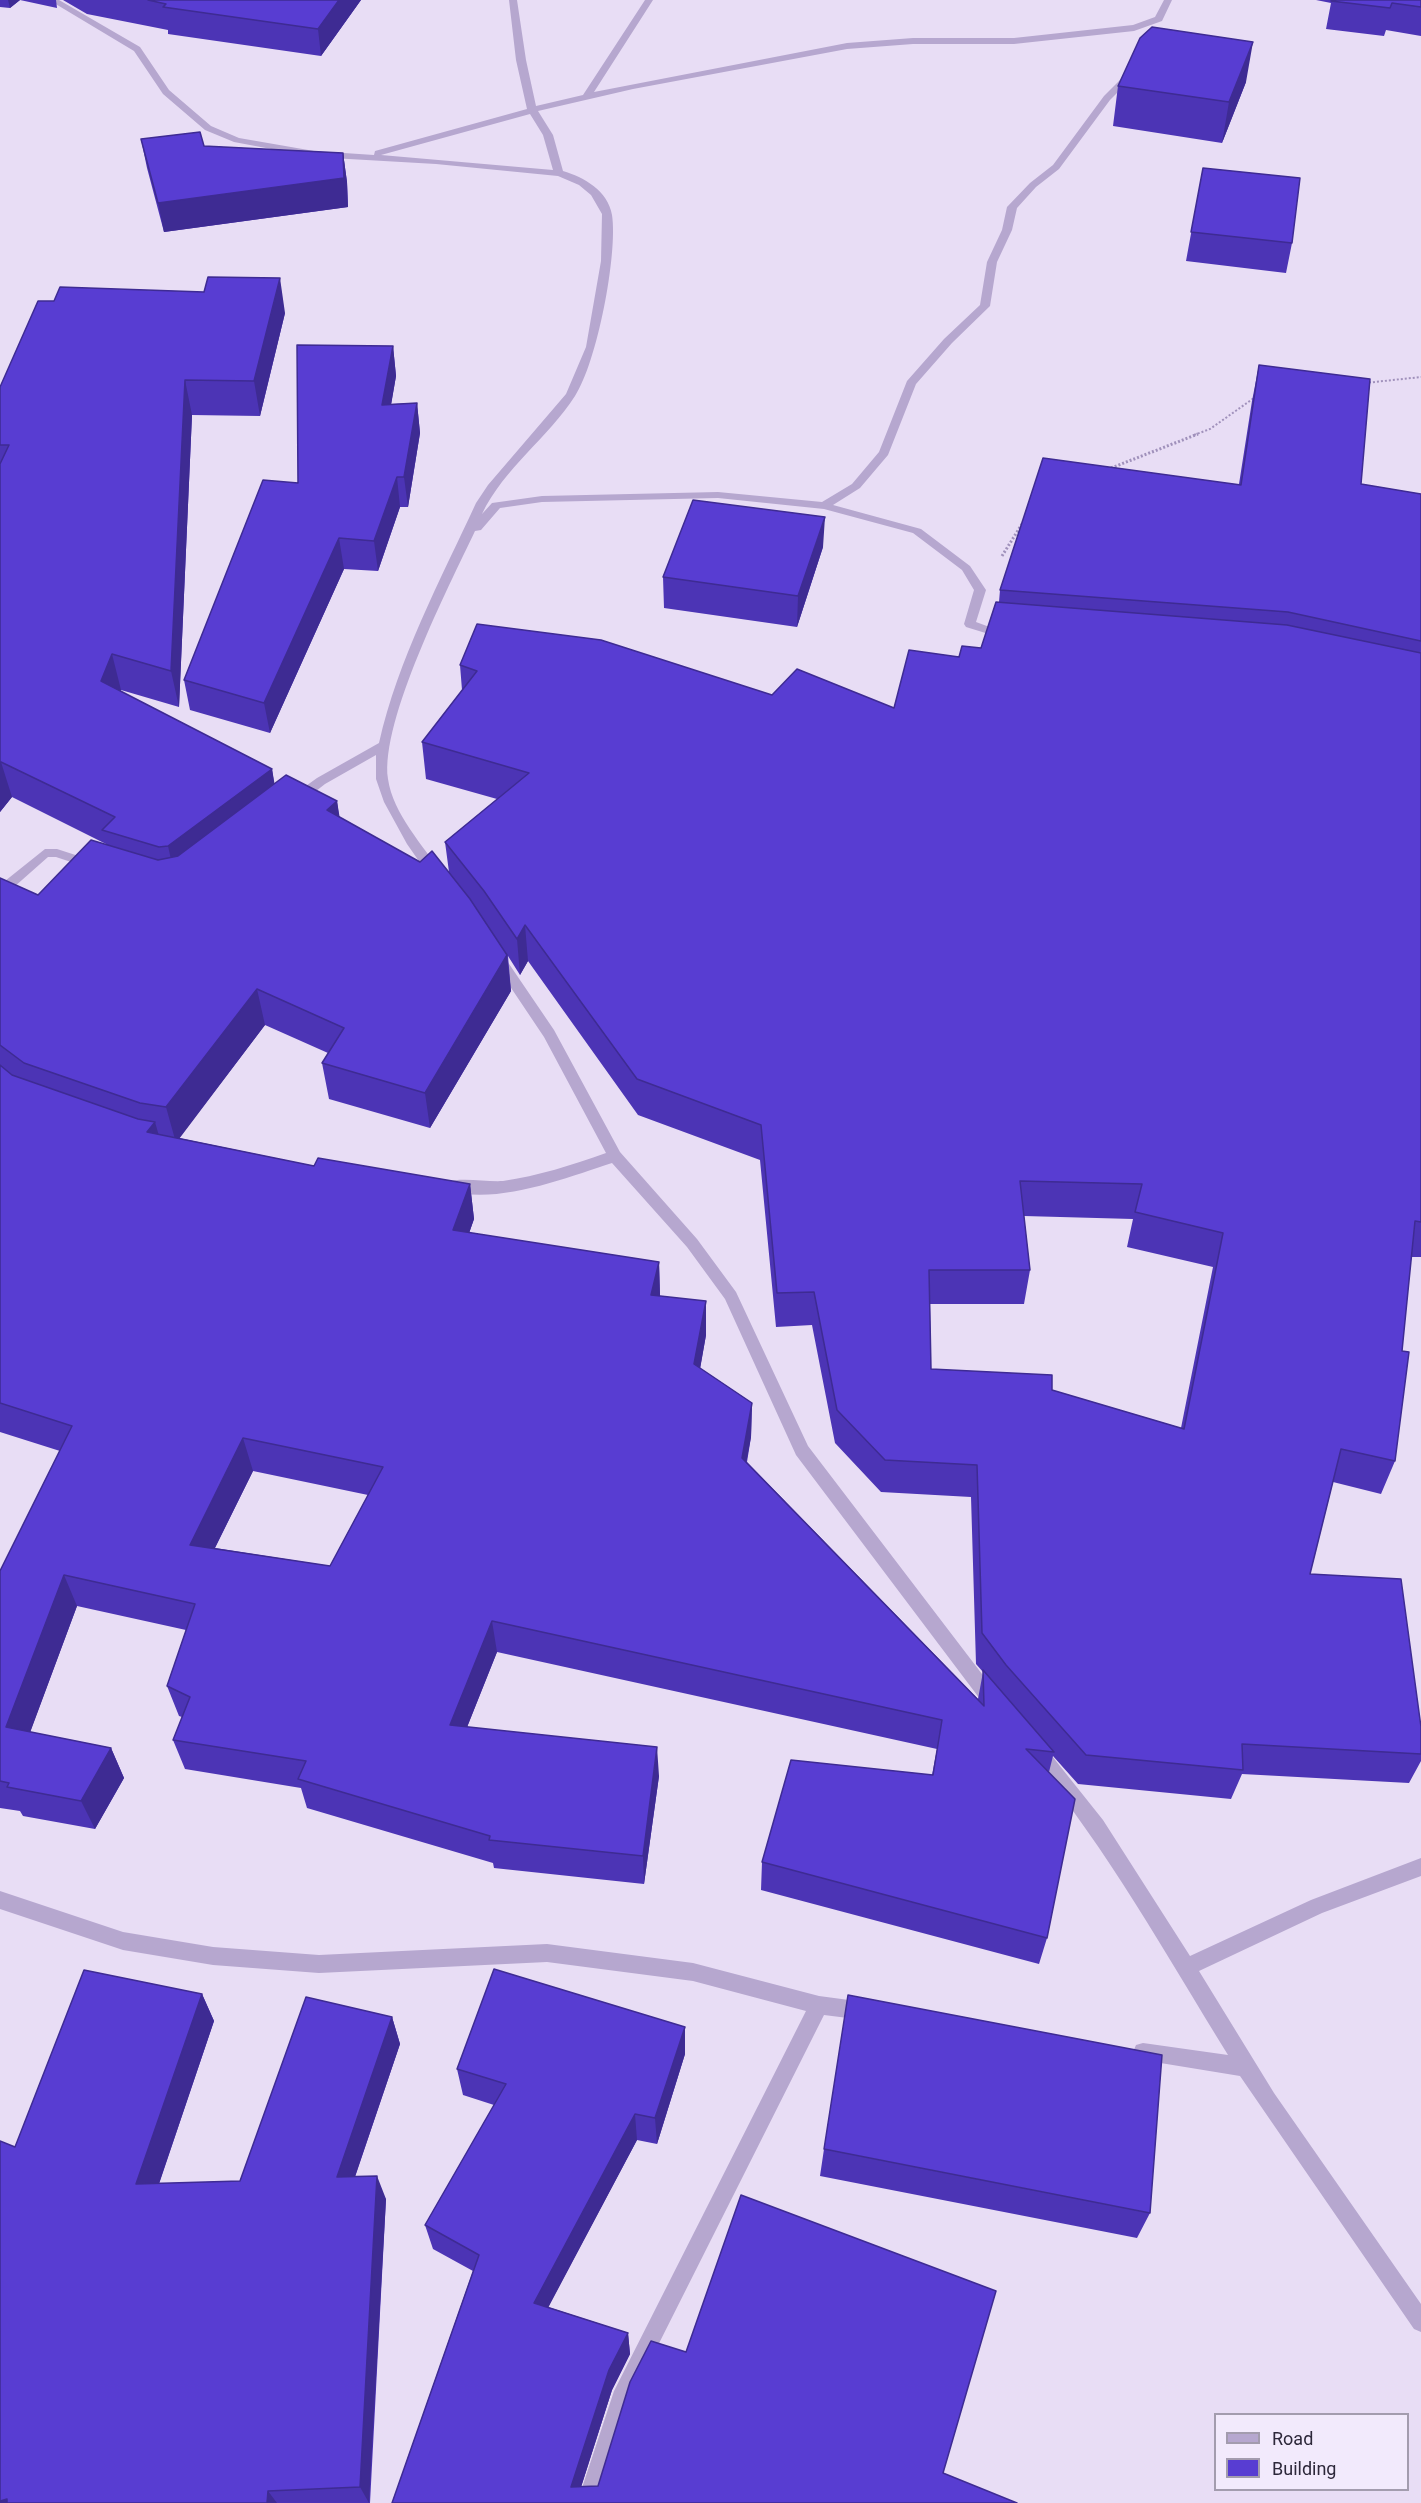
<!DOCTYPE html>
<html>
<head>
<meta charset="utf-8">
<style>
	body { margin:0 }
	#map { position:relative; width:1421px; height:2503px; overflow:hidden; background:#e8ddf5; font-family:Roboto,sans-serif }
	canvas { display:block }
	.legend { position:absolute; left:1214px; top:2413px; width:195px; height:78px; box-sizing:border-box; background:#f2eafc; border:2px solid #a39cae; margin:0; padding:8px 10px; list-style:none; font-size:18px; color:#2d283a }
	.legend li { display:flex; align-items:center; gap:12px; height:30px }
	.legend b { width:30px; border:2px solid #a39cae }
</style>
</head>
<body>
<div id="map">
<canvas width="1421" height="2503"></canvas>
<ul class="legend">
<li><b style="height:8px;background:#b6a7cf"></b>Road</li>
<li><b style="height:16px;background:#583dd2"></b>Building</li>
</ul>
</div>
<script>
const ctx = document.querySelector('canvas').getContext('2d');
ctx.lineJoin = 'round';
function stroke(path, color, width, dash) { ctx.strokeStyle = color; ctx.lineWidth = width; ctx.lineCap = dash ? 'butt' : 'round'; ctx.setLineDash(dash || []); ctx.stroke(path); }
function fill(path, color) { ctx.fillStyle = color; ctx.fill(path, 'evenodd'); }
stroke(new Path2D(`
	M 1365,383 L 1421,377
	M 1194,435 L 1210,429 L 1254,398`), '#a091bb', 2, [2, 2]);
stroke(new Path2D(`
	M 1111,468 L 1198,434
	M 1002,556 L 1022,524`), '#a091bb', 3, [2, 2]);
fill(new Path2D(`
	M 49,0 L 59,0 L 140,47 L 169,90 L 211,126 L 239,138 L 314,151 L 374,155 L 375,151 L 527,109 L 516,60 L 509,0 L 517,0 L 526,60 L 536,106 L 583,95 L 645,0 L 653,0 L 594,92 L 847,43 L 913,38 L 1014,38 L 1133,25 L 1155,17 L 1164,0 L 1172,0 L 1162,21 L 1134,31 L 1014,44 L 913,44 L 847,49 L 633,89 L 538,111 L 553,135 L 563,171 C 584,177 608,191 612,215 C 618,254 597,363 575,396 C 548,438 504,468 482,514 L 492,503 L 542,496 L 718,492 L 822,502 L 852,484 L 879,452 L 907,381 L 944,339 L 980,305 L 987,262 L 1002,230 L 1007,207 L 1030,183 L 1053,165 L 1104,96 L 1128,72 L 1134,72 L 1134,76 L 1110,100 L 1059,169 L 1036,187 L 1017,208 L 1012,230 L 997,262 L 990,306 L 952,343 L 916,384 L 888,455 L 860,488 L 833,505 L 921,529 L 970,566 L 986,590 L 976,622 L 1011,635 L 1005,639 L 966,627 L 964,624 L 974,590 L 962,570 L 913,533 L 824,509 L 718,498 L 542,502 L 500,508 L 481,530 L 475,531 C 449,586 380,721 388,779 C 393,814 423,845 442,874 L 440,877 L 430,877 L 407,844 L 384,802 L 376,779 L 376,755 L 325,784 L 302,802 L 292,802 L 292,796 L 317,778 L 379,743 C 398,659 440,581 476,503 L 488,485 L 566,394 L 586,347 L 601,261 L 602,214 L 591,195 L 579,185 L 558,176 L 436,164 L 314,157 L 234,142 L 205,130 L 163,94 L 134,51 ZM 530,114 L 543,135 L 553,170 L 381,155 Z
	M 45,849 L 57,849 L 97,862 L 99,865 L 92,869 L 56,857 L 48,857 L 5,895 L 0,897 L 0,885 Z
	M 498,953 L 503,955 L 554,1030 L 620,1152 L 697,1239 L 736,1292 L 808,1446 L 998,1695 L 1001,1701 L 998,1707 L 992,1709 L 986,1707 L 796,1455 L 725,1299 L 687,1247 L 612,1163 C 566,1178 495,1206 447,1190 L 445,1186 L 447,1182 C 461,1177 486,1182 503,1181 C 538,1176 572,1165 606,1153 L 544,1037 L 491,958 Z
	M 1038,1744 L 1044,1746 L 1103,1820 L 1190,1956 L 1311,1900 L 1421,1858 L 1421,1876 L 1322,1913 L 1199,1971 L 1274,2093 L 1421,2304 L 1421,2332 L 1414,2329 L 1240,2076 L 1136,2059 L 1133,2052 L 1136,2045 L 1143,2043 L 1228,2055 C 1165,1953 1108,1850 1032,1758 L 1029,1752 L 1032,1746 Z
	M 0,1891 L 123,1932 L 213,1947 L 319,1955 L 547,1944 L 693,1963 L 819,1996 L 864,2002 L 871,2004 L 873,2011 L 871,2018 L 864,2020 L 824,2015 L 630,2401 L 599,2503 L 577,2503 L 614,2391 L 806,2011 L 693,1981 L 547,1962 L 319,1973 L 213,1965 L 123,1950 L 0,1909 Z`), '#b6a7cf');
fill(new Path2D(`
	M 0,0 L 56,0 L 57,8 L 20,0 L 10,8 L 0,7 Z
	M 63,0 L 361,0 L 321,56 L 168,34 L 168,30 L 87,14 Z
	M 1316,0 L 1421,0 L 1421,36 L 1386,30 L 1384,36 L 1326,29 L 1331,3 Z
	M 1246,82 L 1222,143 L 1113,126 L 1118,86 Z
	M 141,139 L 204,146 L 343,153 L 347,182 L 348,207 L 164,232 L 147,168 Z
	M 1203,168 L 1292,243 L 1286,273 L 1186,261 Z
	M 285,313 L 260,416 L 192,415 L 179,707 L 121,690 L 120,691 L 272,769 L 274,783 L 337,801 L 339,817 L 420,862 L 449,872 L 445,842 L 497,799 L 426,779 L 422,742 L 462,690 L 460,665 L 772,695 L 894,708 L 959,657 L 981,648 L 999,602 L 1000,590 L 1239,484 L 1252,401 L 1259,365 L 1361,484 L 1421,494 L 1421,1257 L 1411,1257 L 1402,1351 L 1395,1461 L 1381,1494 L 1333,1482 L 1310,1574 L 1421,1727 L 1421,1761 L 1409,1783 L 1242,1774 L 1231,1799 L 1078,1784 L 1053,1756 L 1049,1772 L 1047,1938 L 1039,1964 L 761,1890 L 762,1862 L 932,1775 L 937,1749 L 497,1652 L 467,1727 L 659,1776 L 644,1884 L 494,1868 L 493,1863 L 307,1808 L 301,1788 L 185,1769 L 173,1740 L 182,1717 L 179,1716 L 167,1686 L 186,1630 L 77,1606 L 30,1732 L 111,1748 L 124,1778 L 95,1829 L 23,1816 L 20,1811 L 0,1808 L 0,1571 L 60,1451 L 0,1432 L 0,878 L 38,895 L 106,844 L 12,797 L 0,812 L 0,387 ZM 508,956 L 520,975 L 528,961 L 638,1115 L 760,1160 L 776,1327 L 812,1325 L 835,1443 L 881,1492 L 971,1497 L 976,1664 L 983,1672 L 978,1699 L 747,1462 L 751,1437 L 752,1403 L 700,1368 L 706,1335 L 660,1296 L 659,1262 L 469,1233 L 474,1219 L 470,1184 L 314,1166 L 179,1138 L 265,1025 L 328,1053 L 322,1063 L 329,1099 L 430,1128 L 511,991 ZM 1024,1216 L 1133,1219 L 1127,1247 L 1213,1267 L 1181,1428 L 1052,1390 L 931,1369 L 930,1304 L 1024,1304 L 1030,1270 ZM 253,1471 L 368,1495 L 330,1566 L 215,1548 Z
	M 393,346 L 396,376 L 391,404 L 417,403 L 420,433 L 408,507 L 400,507 L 378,571 L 344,569 L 270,733 L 190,710 L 184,680 L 298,483 Z
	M 823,547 L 797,627 L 664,608 L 663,577 Z
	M 202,1994 L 214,2021 L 159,2184 L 240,2181 L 392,2017 L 400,2044 L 355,2177 L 386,2199 L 370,2503 L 0,2503 L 15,2147 Z
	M 685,2054 L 657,2144 L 637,2140 L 548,2307 L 628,2333 L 630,2354 L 612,2390 L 581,2487 L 943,2473 L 392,2503 L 473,2271 L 433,2249 L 425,2225 L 494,2105 L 463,2095 L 457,2069 Z
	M 824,2149 L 1150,2213 L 1137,2238 L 820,2176 Z`), '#4c34b5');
fill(new Path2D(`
	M 8,0 L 20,0 L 10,8 Z
	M 339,0 L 361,0 L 321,56 L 318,29 Z
	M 1253,42 L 1246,82 L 1222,143 L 1229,102 Z
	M 343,153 L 347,182 L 348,207 L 164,232 L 158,203 Z
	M 280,278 L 285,313 L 260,416 L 254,381 Z
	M 393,346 L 396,376 L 386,435 L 382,405 Z
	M 185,380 L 192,415 L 179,707 L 171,671 Z
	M 417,403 L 420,433 L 408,507 L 404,477 Z
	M 397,477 L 400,507 L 378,571 L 374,541 Z
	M 825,517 L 823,547 L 797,627 L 798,596 Z
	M 339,538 L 344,569 L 270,733 L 264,703 Z
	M 112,654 L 121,690 L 110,717 L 101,681 Z
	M 1,762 L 12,797 L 0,812 L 0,764 Z
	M 272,769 L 278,804 L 176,882 L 168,846 Z
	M 337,801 L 343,838 L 327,810 Z
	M 525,925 L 528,961 L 520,975 L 517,939 Z
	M 507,955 L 511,991 L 430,1128 L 425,1093 Z
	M 257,989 L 265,1025 L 176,1143 L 166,1107 Z
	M 155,1122 L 165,1157 L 147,1132 Z
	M 470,1184 L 474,1219 L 458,1265 L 453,1230 Z
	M 659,1262 L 660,1296 L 651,1295 Z
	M 706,1301 L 706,1335 L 695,1398 L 694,1364 Z
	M 752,1403 L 751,1437 L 741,1490 L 742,1458 Z
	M 243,1438 L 253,1471 L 201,1576 L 190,1545 Z
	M 64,1575 L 77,1606 L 21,1757 L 6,1727 Z
	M 492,1621 L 497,1652 L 456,1755 L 450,1725 Z
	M 657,1747 L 659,1776 L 644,1884 L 643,1856 Z
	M 111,1748 L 124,1778 L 95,1829 L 81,1801 Z
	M 202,1994 L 214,2021 L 151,2207 L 136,2184 Z
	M 392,2017 L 400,2044 L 347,2200 L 337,2177 Z
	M 685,2027 L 685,2054 L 657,2144 L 655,2118 Z
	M 635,2114 L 637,2140 L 539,2325 L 534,2303 Z
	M 377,2176 L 386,2199 L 369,2503 L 360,2487 Z
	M 628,2333 L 630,2354 L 612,2390 L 576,2503 L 571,2487 L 609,2370 Z
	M 268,2491 L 277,2503 L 267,2503 Z
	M 7,2499 L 12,2503 L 0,2503 L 0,2501 Z`), '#3e2b93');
const building = new Path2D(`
	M 148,0 L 339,0 L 318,29 L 163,7 L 166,4 Z
	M 1332,0 L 1421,0 L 1421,7 L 1392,3 L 1390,8 L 1331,1 Z
	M 1152,27 L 1253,42 L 1229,102 L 1118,86 L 1140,38 Z
	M 200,132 L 204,146 L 343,153 L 344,178 L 158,203 L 141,139 Z
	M 1203,168 L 1300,178 L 1292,243 L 1191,232 Z
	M 208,277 L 280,278 L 254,381 L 185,380 L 171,671 L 112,654 L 101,681 L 272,769 L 168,846 L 159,847 L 102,830 L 115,817 L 1,762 L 0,764 L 0,464 L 9,445 L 0,445 L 0,387 L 38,301 L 54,301 L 60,287 L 204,292 Z
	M 297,345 L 393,346 L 382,405 L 417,403 L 404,477 L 397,477 L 374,541 L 339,538 L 264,703 L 184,680 L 263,480 L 298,483 Z
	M 1259,365 L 1370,379 L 1361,484 L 1421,494 L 1421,641 L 1288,612 L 1000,590 L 1043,458 L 1241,485 Z
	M 693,500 L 825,517 L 798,596 L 663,577 Z
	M 996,602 L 1287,625 L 1421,653 L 1421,1222 L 1415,1221 L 1402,1351 L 1409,1352 L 1395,1461 L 1341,1449 L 1310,1574 L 1401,1579 L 1421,1727 L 1421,1754 L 1242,1744 L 1243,1770 L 1086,1755 L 1006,1665 L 982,1633 L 977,1465 L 885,1460 L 837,1410 L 814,1292 L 777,1293 L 761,1125 L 637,1079 L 525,925 L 517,939 L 484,891 L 445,842 L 529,773 L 422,742 L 477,671 L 460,665 L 477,624 L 601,640 L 772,695 L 797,669 L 894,708 L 909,650 L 959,657 L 962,646 L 981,648 ZM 1020,1181 L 1142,1184 L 1135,1212 L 1223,1233 L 1184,1429 L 1052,1390 L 1052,1375 L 931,1369 L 929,1270 L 1030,1270 Z
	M 286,775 L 337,801 L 327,810 L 420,862 L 432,851 L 470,899 L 507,955 L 425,1093 L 322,1063 L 344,1028 L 257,989 L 166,1107 L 140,1103 L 24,1063 L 0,1045 L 0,878 L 38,895 L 91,840 L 158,860 L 178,856 Z
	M 0,1065 L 12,1075 L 138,1119 L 155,1122 L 147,1132 L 314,1166 L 318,1158 L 470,1184 L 453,1230 L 659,1262 L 651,1295 L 706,1301 L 694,1364 L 752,1403 L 742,1458 L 984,1706 L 983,1670 L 1054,1752 L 1026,1749 L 1075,1799 L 1047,1938 L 762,1862 L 791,1760 L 933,1775 L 942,1720 L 492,1621 L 450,1725 L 657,1747 L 643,1856 L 489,1840 L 490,1836 L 298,1779 L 306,1761 L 173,1740 L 190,1697 L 167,1686 L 195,1604 L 64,1575 L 6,1727 L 111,1748 L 81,1801 L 7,1787 L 9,1783 L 0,1781 L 0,1571 L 72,1426 L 0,1403 ZM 243,1438 L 383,1467 L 330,1566 L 190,1545 Z
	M 494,1969 L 685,2027 L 655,2118 L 635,2114 L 534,2303 L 628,2333 L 609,2370 L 571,2487 L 598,2486 L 630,2382 L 651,2341 L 686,2352 L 741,2195 L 996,2291 L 943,2473 L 1017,2503 L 392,2503 L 479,2255 L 425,2225 L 506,2084 L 457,2069 Z
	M 84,1970 L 202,1994 L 136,2184 L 240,2181 L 306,1997 L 392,2017 L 337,2177 L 377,2176 L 360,2487 L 268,2491 L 267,2503 L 7,2503 L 7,2499 L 0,2501 L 0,2141 L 15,2147 Z
	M 848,1995 L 1162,2055 L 1150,2213 L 824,2149 Z`);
fill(building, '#583dd2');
stroke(building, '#3e2b93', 1.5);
</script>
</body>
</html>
